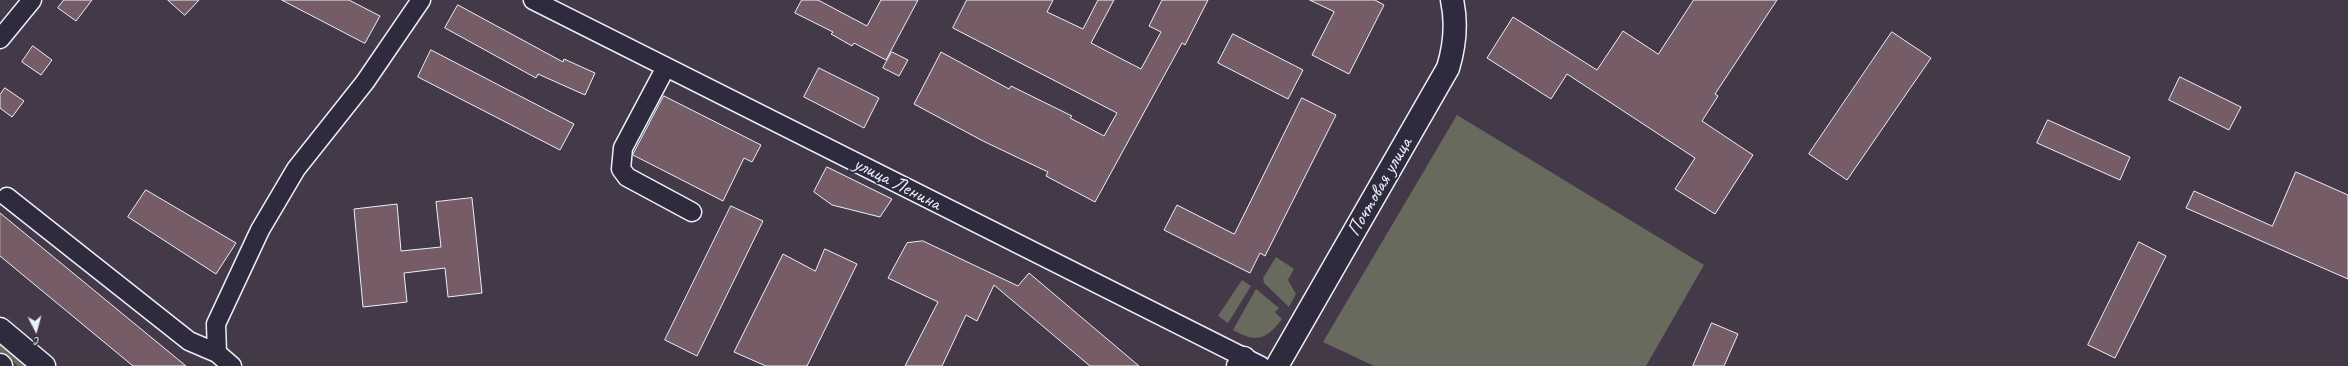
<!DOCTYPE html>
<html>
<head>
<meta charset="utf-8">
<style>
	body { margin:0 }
	#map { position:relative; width:2348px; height:366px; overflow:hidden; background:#443949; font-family:Caveat,sans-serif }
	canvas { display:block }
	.north { position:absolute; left:16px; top:310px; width:40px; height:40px; -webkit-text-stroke:3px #2f2a3d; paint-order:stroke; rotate:174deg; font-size:11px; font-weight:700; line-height:16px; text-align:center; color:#e8f1f8 }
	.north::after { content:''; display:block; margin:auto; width:14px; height:18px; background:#e8f1f8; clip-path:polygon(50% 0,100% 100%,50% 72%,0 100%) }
</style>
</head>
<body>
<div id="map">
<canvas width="2348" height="366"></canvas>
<div class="north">С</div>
</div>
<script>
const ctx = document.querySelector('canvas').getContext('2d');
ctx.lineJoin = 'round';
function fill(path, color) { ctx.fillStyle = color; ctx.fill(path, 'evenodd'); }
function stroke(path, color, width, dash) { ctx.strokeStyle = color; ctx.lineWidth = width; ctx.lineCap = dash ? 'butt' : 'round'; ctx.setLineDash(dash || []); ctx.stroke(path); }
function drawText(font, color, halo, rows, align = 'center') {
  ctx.font = font + ' Caveat,sans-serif'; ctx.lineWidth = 4; ctx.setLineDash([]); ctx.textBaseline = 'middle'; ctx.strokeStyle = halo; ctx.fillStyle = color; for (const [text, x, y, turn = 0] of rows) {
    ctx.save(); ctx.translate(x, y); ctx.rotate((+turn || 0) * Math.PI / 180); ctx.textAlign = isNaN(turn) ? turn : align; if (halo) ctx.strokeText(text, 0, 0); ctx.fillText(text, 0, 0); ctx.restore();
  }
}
fill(new Path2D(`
	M 1457,115 L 1704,265 L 1646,366 L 1374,366 L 1323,342 Z
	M 1276,257 L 1294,269 L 1288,280 L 1296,294 L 1289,307 L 1264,283 L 1263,278 Z
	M 1242,280 L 1251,286 L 1228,323 L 1218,316 Z
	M 1256,289 L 1279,308 L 1275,312 L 1282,319 C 1266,340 1256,343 1233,330 Z
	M 0,340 L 31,366 L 18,366 L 0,351 Z`), '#676a5c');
const building = new Path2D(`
	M 64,0 L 92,0 L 76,21 L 58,8 Z
	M 168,0 L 199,0 L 185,15 Z
	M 282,0 L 349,0 L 380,16 L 365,43 Z
	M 802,0 L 818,0 L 867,26 L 881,0 L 918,0 L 886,60 L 854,43 L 852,46 L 831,34 L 833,32 L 795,13 Z
	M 967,0 L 1053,0 L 1047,12 L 1083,29 L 1098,0 L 1114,0 L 1091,43 L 1141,69 L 1161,32 L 1149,26 L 1162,0 L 1208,0 L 1185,45 L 1182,43 L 1095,202 L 1046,176 L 1048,172 L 983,141 L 914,104 L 941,52 L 1009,89 L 1011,86 L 1072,116 L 1070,118 L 1104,136 L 1117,113 L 953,28 Z
	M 1310,0 L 1375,0 L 1384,5 L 1349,74 L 1312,55 L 1334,12 Z
	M 1694,0 L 1777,0 L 1715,94 L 1718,96 L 1702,121 L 1753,155 L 1715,214 L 1675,189 L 1695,158 L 1567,74 L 1551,99 L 1487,58 L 1513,17 L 1597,70 L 1623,31 L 1658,54 Z
	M 458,5 L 563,62 L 564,59 L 595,73 L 585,95 L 538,74 L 536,78 L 445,28 Z
	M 1892,32 L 1931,58 L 1847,180 L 1809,154 Z
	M 1233,34 L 1303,70 L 1288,99 L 1218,63 Z
	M 33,46 L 52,60 L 41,75 L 22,62 Z
	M 431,50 L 574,124 L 560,150 L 418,77 Z
	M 892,52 L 908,60 L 899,76 L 883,68 Z
	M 819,68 L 879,98 L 864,128 L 804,97 Z
	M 2180,77 L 2241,107 L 2229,130 L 2169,100 Z
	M 5,88 L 24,101 L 12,117 L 0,108 L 0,95 Z
	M 664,96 L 761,145 L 752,162 L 744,158 L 723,201 L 633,155 Z
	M 1302,98 L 1336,115 L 1265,256 L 1260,253 L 1250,273 L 1164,230 L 1177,205 L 1234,234 Z
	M 2048,120 L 2130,157 L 2120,180 L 2037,143 Z
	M 827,167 L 892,199 L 880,217 L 832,205 L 814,192 Z
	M 2296,172 L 2348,195 L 2348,279 L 2186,208 L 2194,191 L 2272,226 Z
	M 146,190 L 236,243 L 216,274 L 128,217 Z
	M 472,198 L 482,293 L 448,297 L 445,268 L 404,273 L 407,302 L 363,307 L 354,209 L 397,204 L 401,251 L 441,247 L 436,202 Z
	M 731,206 L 763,221 L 697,356 L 665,340 Z
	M 0,213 L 186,366 L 133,366 L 0,256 Z
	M 923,241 L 1018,286 L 1029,273 L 1139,366 L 1090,366 L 994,285 L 977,321 L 966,315 L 942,366 L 905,366 L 938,302 L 888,278 L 907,243 Z
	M 2139,242 L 2166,256 L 2115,358 L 2088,345 Z
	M 825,249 L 857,264 L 807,366 L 766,366 L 734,352 L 783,254 L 815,271 Z
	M 1712,323 L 1738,334 L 1724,366 L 1693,366 Z`);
fill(building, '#755c66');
stroke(building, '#e8f1f8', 1);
const street = new Path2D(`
	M 533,0 L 1261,366
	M 0,39 L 32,0
	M 666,67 L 623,148 L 621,169 L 627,177 L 692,212
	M 7,197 L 189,341 L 217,353
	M 232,366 L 217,353 L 216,324 L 260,230 L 296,169 L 365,82 L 421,0`);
const secondary = new Path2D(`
	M 0,329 L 44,366
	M 0,365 L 1,366
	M 1238,366 L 1244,358
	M 1277,366 L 1448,68 C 1455,45 1457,23 1452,0`);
stroke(street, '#e8f1f8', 21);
stroke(secondary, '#e8f1f8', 25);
stroke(street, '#2f2a3d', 18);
stroke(secondary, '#2f2a3d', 22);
drawText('20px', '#e8f1f8', '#2f2a3d', [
	["улица Ленина",897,184,27],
	["Почтовая улица",1380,187,-60]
]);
</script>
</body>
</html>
